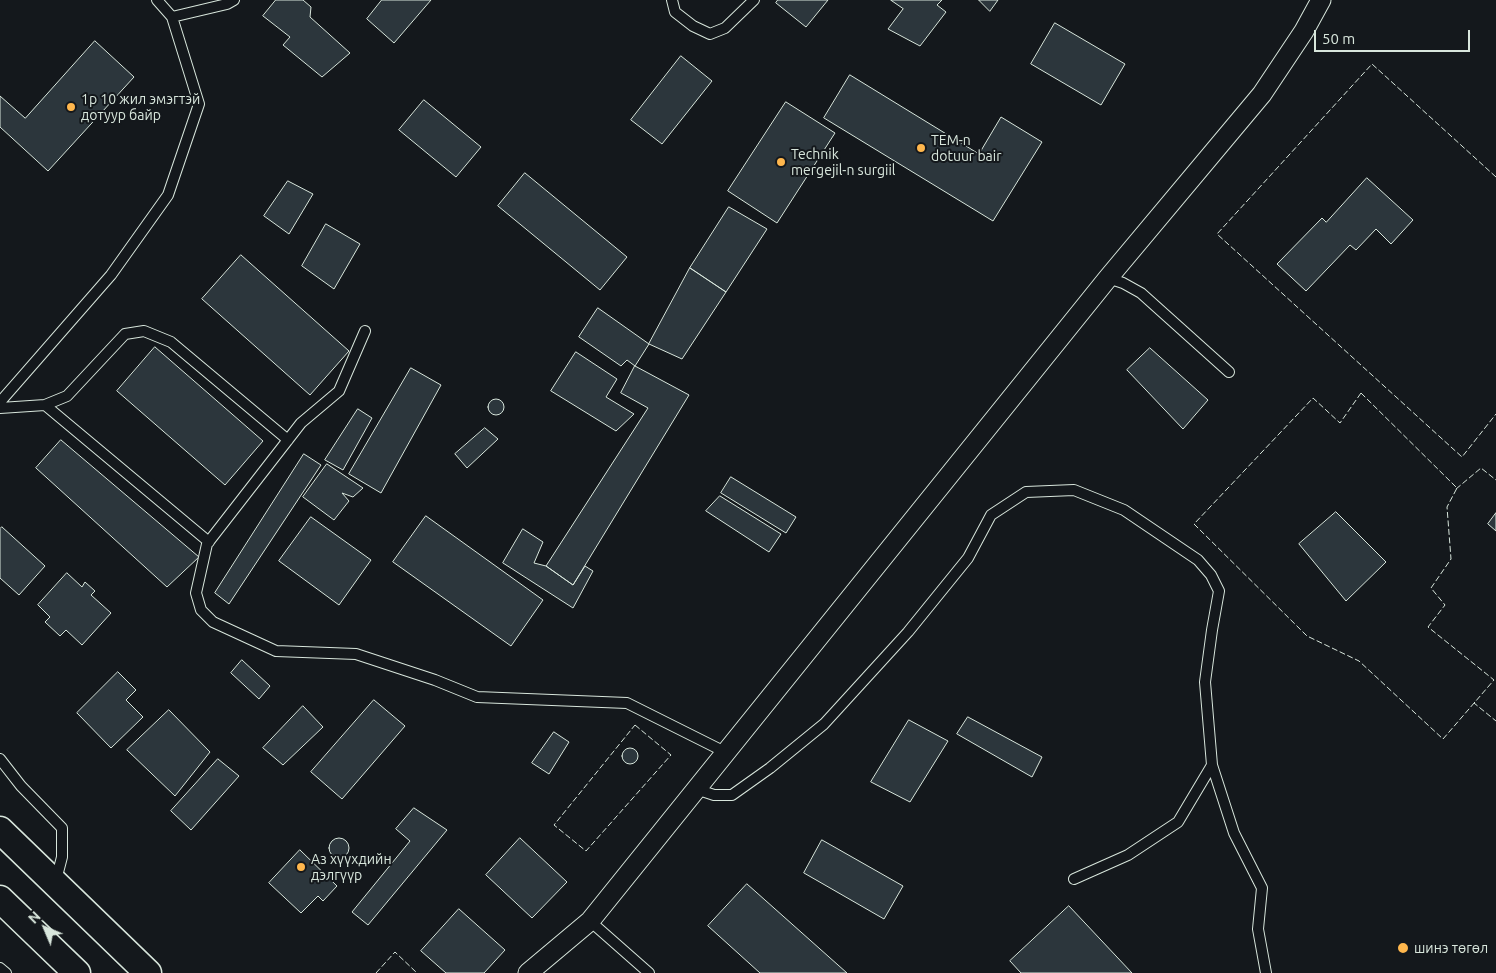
<!DOCTYPE html>
<html>
<head>
<meta charset="utf-8">
<style>
	body { margin:0 }
	#map { position:relative; width:1496px; height:973px; overflow:hidden; background:#14181c; font-family:Ubuntu,sans-serif }
	canvas { display:block }
	.north { position:absolute; left:20px; top:903px; width:50px; height:50px; -webkit-text-stroke:4px #14181c; paint-order:stroke; rotate:315deg; font-size:14px; font-weight:700; line-height:20px; text-align:center; color:#d8e6dc }
	.north::after { content:''; display:block; margin:auto; width:18px; height:22px; background:#d8e6dc; clip-path:polygon(50% 0,100% 100%,50% 72%,0 100%) }
	.scale { position:absolute; left:1314px; top:30px; width:156px; height:22px; box-sizing:border-box; border:2px solid #d8e6dc; border-top:0; padding-left:6px; font-size:15px; line-height:18px; white-space:nowrap; color:#d8e6dc; -webkit-text-stroke:4px #14181c; paint-order:stroke }
</style>
</head>
<body>
<div id="map">
<canvas width="1496" height="973"></canvas>
<div class="north">N</div>
<div class="scale">50 m</div>
</div>
<script>
const ctx = document.querySelector('canvas').getContext('2d');
ctx.lineJoin = 'round';
function fill(path, color) { ctx.fillStyle = color; ctx.fill(path, 'evenodd'); }
function stroke(path, color, width, dash) { ctx.strokeStyle = color; ctx.lineWidth = width; ctx.lineCap = dash ? 'butt' : 'round'; ctx.setLineDash(dash || []); ctx.stroke(path); }
function drawText(font, color, halo, rows, align = 'center') {
  ctx.font = font + ' Ubuntu,sans-serif'; ctx.lineWidth = 4; ctx.setLineDash([]); ctx.textBaseline = 'middle'; ctx.strokeStyle = halo; ctx.fillStyle = color; for (const [text, x, y, turn = 0] of rows) {
    ctx.save(); ctx.translate(x, y); ctx.rotate((+turn || 0) * Math.PI / 180); ctx.textAlign = isNaN(turn) ? turn : align; if (halo) ctx.strokeText(text, 0, 0); ctx.fillText(text, 0, 0); ctx.restore();
  }
}
const building = new Path2D(`
	M 276,0 L 303,0 L 311,7 L 310,17 L 350,53 L 322,77 L 283,45 L 290,37 L 263,16 Z
	M 382,0 L 431,0 L 394,43 L 367,19 Z
	M 778,0 L 828,0 L 806,27 L 776,3 Z
	M 891,0 L 942,0 L 937,5 L 946,12 L 920,46 L 888,29 L 903,9 Z
	M 979,0 L 998,0 L 990,11 Z
	M 1055,23 L 1125,64 L 1101,105 L 1031,64 Z
	M 95,41 L 134,77 L 48,171 L 0,127 L 0,96 L 25,118 Z
	M 681,56 L 712,81 L 662,144 L 631,120 Z
	M 850,75 L 979,154 L 1001,117 L 1042,142 L 993,221 L 824,118 Z
	M 424,100 L 481,147 L 456,177 L 399,130 Z
	M 786,102 L 835,133 L 777,223 L 728,191 Z
	M 525,173 L 627,257 L 600,290 L 498,206 Z
	M 1367,178 L 1413,220 L 1391,244 L 1376,229 L 1356,250 L 1350,245 L 1306,291 L 1277,264 L 1322,218 L 1326,222 Z
	M 288,181 L 313,194 L 289,234 L 264,216 Z
	M 729,207 L 767,229 L 726,292 L 690,268 Z
	M 326,224 L 360,244 L 334,289 L 302,266 Z
	M 241,255 L 349,351 L 310,395 L 202,299 Z
	M 690,268 L 726,292 L 682,359 L 649,344 Z
	M 598,308 L 649,344 L 635,366 L 627,360 L 621,366 L 579,337 Z
	M 155,347 L 263,441 L 225,485 L 117,391 Z
	M 1150,348 L 1208,400 L 1183,429 L 1127,370 Z
	M 576,352 L 617,379 L 606,397 L 634,414 L 616,431 L 551,391 Z
	M 635,366 L 689,395 L 573,585 L 546,566 L 648,408 L 621,393 Z
	M 411,368 L 441,385 L 381,493 L 349,474 Z
	M488 407a8 8 0 1 1 16 0a8 8 0 1 1-16 0Z
	M 358,409 L 372,418 L 343,470 L 325,460 Z
	M 485,428 L 498,439 L 467,468 L 455,454 Z
	M 61,440 L 199,557 L 167,587 L 36,468 Z
	M 304,454 L 321,465 L 229,604 L 215,593 Z
	M 327,464 L 363,488 L 353,497 L 342,493 L 349,501 L 334,520 L 303,497 Z
	M 731,477 L 796,517 L 786,533 L 721,493 Z
	M 720,496 L 781,534 L 769,552 L 706,511 Z
	M 1336,512 L 1386,562 L 1346,601 L 1299,544 Z
	M 1496,513 L 1496,531 L 1488,524 Z
	M 426,516 L 543,600 L 511,646 L 393,562 Z
	M 311,517 L 371,560 L 339,605 L 279,561 Z
	M 2,527 L 45,566 L 19,595 L 0,578 L 0,529 Z
	M 523,529 L 543,542 L 534,563 L 546,566 L 573,585 L 585,566 L 593,571 L 573,608 L 503,563 Z
	M 67,573 L 82,587 L 85,582 L 95,591 L 91,595 L 111,613 L 82,645 L 66,630 L 60,636 L 45,622 L 50,617 L 38,605 Z
	M 242,660 L 270,686 L 259,699 L 231,673 Z
	M 118,672 L 136,690 L 126,700 L 143,717 L 111,748 L 77,713 Z
	M 374,700 L 405,726 L 342,799 L 311,772 Z
	M 303,706 L 323,727 L 283,765 L 263,748 Z
	M 169,710 L 210,752 L 175,796 L 127,750 Z
	M 968,717 L 1042,757 L 1032,777 L 957,734 Z
	M 909,720 L 948,741 L 910,802 L 871,782 Z
	M 554,732 L 569,742 L 549,774 L 532,763 Z
	M622 756a8 8 0 1 1 16 0a8 8 0 1 1-16 0Z
	M 218,759 L 239,776 L 191,830 L 171,811 Z
	M 414,808 L 447,830 L 368,925 L 352,912 L 410,841 L 396,829 Z
	M 520,838 L 567,882 L 532,918 L 486,875 Z
	M329 848a10 10 0 1 1 20 0a10 10 0 1 1-20 0Z
	M 822,840 L 903,886 L 884,919 L 804,873 Z
	M 300,850 L 337,886 L 323,901 L 318,896 L 301,913 L 269,883 Z
	M 747,884 L 847,973 L 760,973 L 708,926 Z
	M 1069,906 L 1132,973 L 1021,973 L 1010,961 Z
	M 459,909 L 505,950 L 484,973 L 446,973 L 421,951 Z`);
fill(building, '#2c363c');
stroke(building, '#d8e6dc', 1);
const lane = new Path2D(`
	M 672,0 L 675,12 L 693,26 L 710,34 L 725,28 L 754,0
	M 172,17 L 227,4 L 234,0
	M 1108,278 L 1123,283 L 1141,293 L 1229,372
	M 365,331 L 339,391 L 301,423 L 207,544 L 196,593 L 201,610 L 213,622 L 276,651 L 356,654 L 435,680 L 477,697 L 627,703 L 725,752
	M 0,402 L 111,275 L 168,195 L 199,104 L 172,17 L 157,0
	M 45,405 L 209,542
	M 0,408 L 45,405 L 67,396 L 125,334 L 144,331 L 171,342 L 288,440
	M 0,759 L 21,786 L 62,828 L 62,857 L 56,880
	M 696,789 L 714,795 L 732,795 L 770,768 L 824,724 L 908,632 L 968,558 L 991,515 L 1026,492 L 1074,490 L 1124,510 L 1198,560 L 1211,575 L 1219,591 L 1212,630 L 1205,682 L 1212,765 L 1234,833 L 1262,888 L 1258,929 L 1266,973
	M 1074,879 L 1128,855 L 1178,822 L 1212,765
	M 590,921 L 649,973
	M 0,968 L 6,973`);
const street = new Path2D(`
	M 528,973 L 590,921 L 1108,278 L 1262,94 L 1304,31 L 1321,0`);
const secondary = new Path2D(`
	M 0,830 L 148,973
	M 0,899 L 77,973`);
stroke(lane, '#d8e6dc', 12);
stroke(street, '#d8e6dc', 21);
stroke(secondary, '#d8e6dc', 29);
stroke(lane, '#14181c', 10);
stroke(street, '#14181c', 19);
stroke(secondary, '#14181c', 26);
stroke(new Path2D(`
	M 1496,177 L 1372,64 L 1217,234 L 1462,457 L 1496,414
	M 1361,393 L 1457,488 L 1447,507 L 1451,559 L 1431,588 L 1445,605 L 1428,627 L 1494,680 L 1443,739 L 1359,661 L 1307,636 L 1194,524 L 1313,398 L 1340,423 Z
	M 1456,489 L 1481,468 L 1496,480
	M 1475,702 L 1474,703 L 1496,721
	M 635,725 L 671,755 L 586,851 L 554,825 Z
	M 376,973 L 395,952 L 417,973`), '#d8e6dc', 1, [6, 2.5]);
for (const [x, y, r, color] of [
	[71,107,5,"#ffb74d"],
	[921,148,5,"#ffb74d"],
	[781,162,5,"#ffb74d"],
	[301,867,5,"#ffb74d"],
	[1403,948,6,"#ffb74d"]
]) { const dot = new Path2D(); dot.arc(x, y, r, 0, 2 * Math.PI); ctx.fillStyle = color; ctx.fill(dot); stroke(dot, '#14181c', 2); }
drawText('14px', '#d8e6dc', '#14181c', [
	["1р 10 жил эмэгтэй",81,99],
	["дотуур байр",81,115],
	["TEM-n",931,140],
	["dotuur bair",931,156],
	["Technik",791,154],
	["mergejil-n surgiil",791,170],
	["Аз хүүхдийн",311,859],
	["дэлгүүр",311,875],
	["шинэ төгөл",1414,948]
], 'left');
</script>
</body>
</html>
